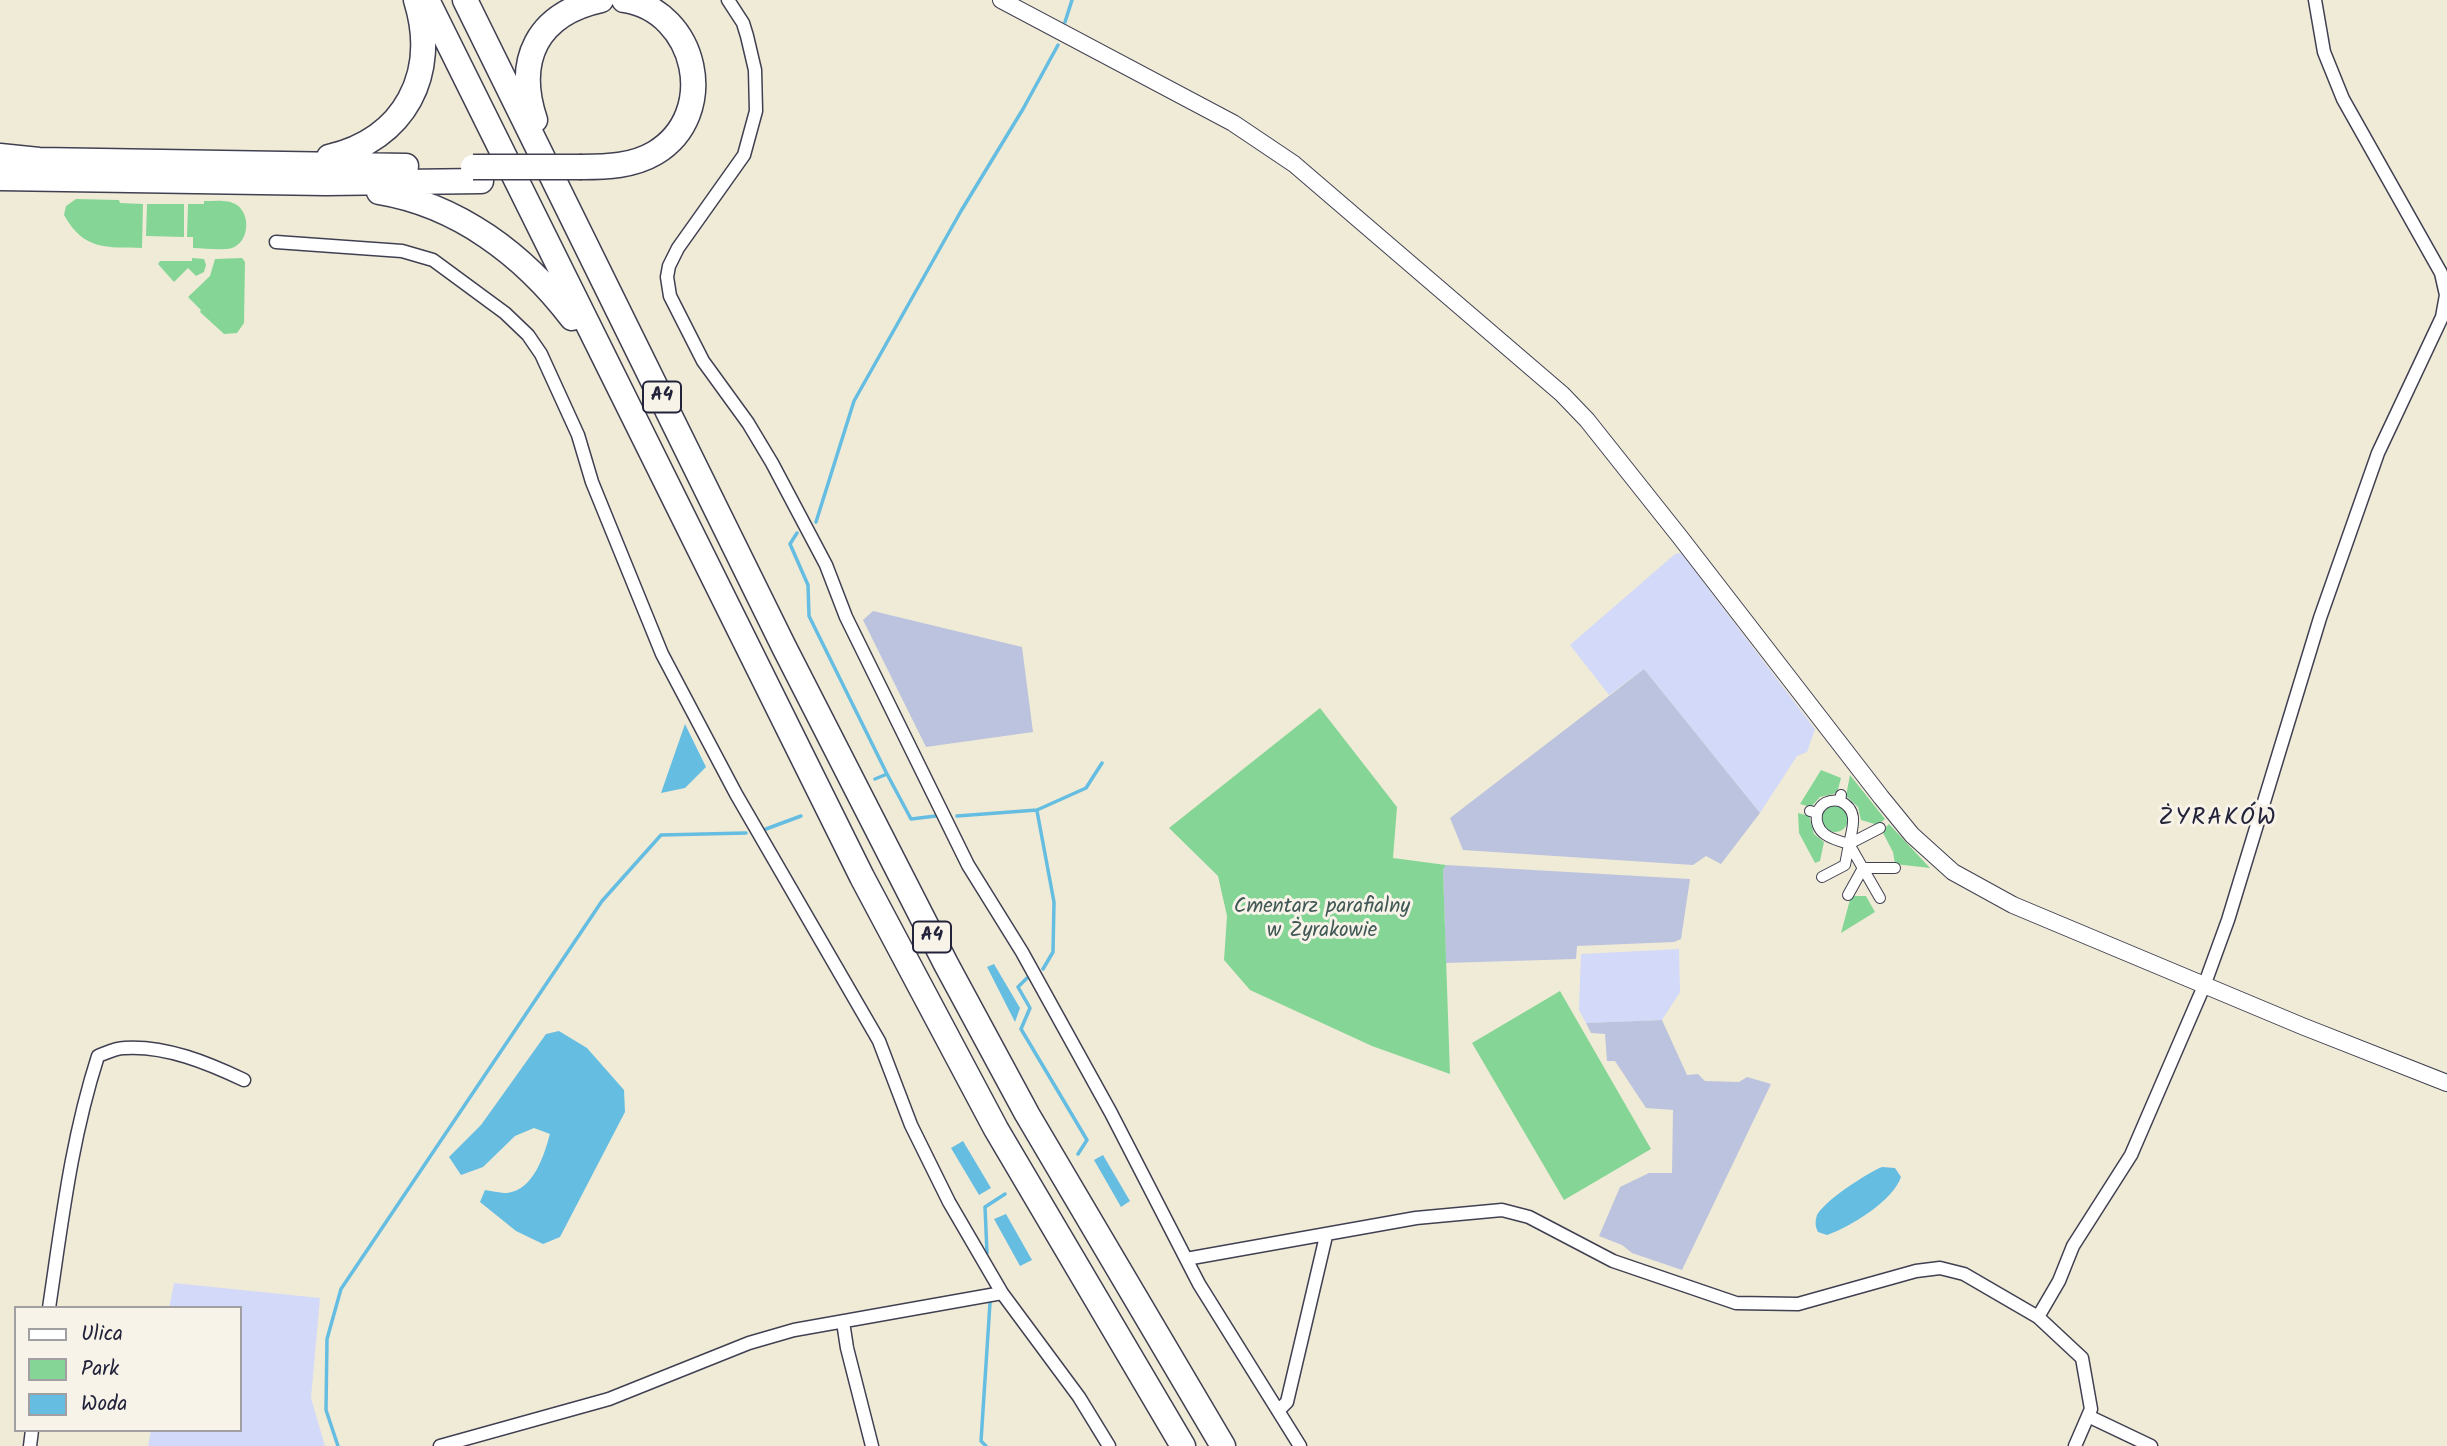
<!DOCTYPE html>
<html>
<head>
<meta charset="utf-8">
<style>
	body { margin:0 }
	#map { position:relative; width:2447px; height:1446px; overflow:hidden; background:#f0ebd6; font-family:Kalam,sans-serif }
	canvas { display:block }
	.legend { position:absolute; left:14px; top:1306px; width:228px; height:126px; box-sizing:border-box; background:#f7f3e8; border:2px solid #a29fa3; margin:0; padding:9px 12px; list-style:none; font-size:21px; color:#22223b }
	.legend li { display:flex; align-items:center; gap:14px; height:35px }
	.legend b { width:35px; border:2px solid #a29fa3 }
</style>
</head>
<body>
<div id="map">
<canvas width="2447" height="1446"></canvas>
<ul class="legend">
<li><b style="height:9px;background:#fff"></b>Ulica</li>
<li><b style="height:19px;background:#85d696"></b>Park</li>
<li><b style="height:19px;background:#65bde2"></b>Woda</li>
</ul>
</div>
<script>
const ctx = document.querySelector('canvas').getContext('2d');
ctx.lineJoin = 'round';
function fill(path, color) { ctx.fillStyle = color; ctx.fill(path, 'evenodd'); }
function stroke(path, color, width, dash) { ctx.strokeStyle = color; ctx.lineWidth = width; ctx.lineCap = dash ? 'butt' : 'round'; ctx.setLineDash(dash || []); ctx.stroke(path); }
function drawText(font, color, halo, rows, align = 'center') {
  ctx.font = font + ' Kalam,sans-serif'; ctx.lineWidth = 6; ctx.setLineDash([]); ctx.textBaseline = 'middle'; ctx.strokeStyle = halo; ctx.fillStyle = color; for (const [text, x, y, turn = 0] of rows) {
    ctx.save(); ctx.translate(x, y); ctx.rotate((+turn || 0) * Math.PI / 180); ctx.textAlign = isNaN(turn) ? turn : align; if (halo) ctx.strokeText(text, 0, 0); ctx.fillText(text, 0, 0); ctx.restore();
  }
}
fill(new Path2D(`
	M 1681,553 L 1815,729 L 1807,752 L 1797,756 L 1760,813 L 1644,669 L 1609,695 L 1570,645 L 1675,554 Z
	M 1679,949 L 1680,992 L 1662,1020 L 1586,1023 L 1579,1010 L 1581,954 Z
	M 174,1283 L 320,1298 L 311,1398 L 325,1446 L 148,1446 L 151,1430 L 240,1430 L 240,1308 L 169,1308 Z`), '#d3d9f9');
fill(new Path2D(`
	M 873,611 L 1022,647 L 1033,732 L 926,747 L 863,620 Z
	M 1644,669 L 1760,813 L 1721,864 L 1706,856 L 1693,865 L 1463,850 L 1450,818 Z
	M 1446,865 L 1690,879 L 1681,939 L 1674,942 L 1577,946 L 1576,959 L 1446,963 L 1443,870 Z
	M 1662,1020 L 1687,1075 L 1698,1074 L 1705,1081 L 1739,1082 L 1747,1077 L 1771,1084 L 1682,1270 L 1632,1253 L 1622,1245 L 1599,1236 L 1620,1187 L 1649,1173 L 1672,1173 L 1673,1110 L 1646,1108 L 1615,1061 L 1607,1061 L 1605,1034 L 1591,1033 L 1586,1023 Z`), '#bcc3de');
fill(new Path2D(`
	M 76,199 L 119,200 L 120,203 L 143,204 L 142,248 C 107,247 84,251 64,215 L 66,206 Z
	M 204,201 C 215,201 228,199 237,205 C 251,215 249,242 232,248 C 221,251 205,248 193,248 L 193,237 L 187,237 L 188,204 L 204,204 Z
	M 147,204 L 184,204 L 184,237 L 146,236 Z
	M 192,258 L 204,259 L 206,265 L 204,272 L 196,276 L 188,268 L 174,282 L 158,264 L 160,261 L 192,261 Z
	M 242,258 L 245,262 L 244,323 L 237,333 L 224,334 L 200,312 L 201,310 L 188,297 L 210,276 L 215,259 Z
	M 1320,708 L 1397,807 L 1393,858 L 1446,865 L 1443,870 L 1450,1074 L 1372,1046 L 1250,990 L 1224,960 L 1227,916 L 1218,876 L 1169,828 Z
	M 1821,770 L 1841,778 L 1837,793 L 1820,797 L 1811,807 L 1800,804 Z
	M 1850,775 L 1885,819 L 1878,825 L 1861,820 L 1858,807 L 1846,796 Z
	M1822 819a13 13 0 1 1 26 0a13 13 0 1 1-26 0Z
	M 1798,813 L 1809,816 L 1814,834 L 1824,842 L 1820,861 L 1815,863 L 1799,833 Z
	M 1889,824 L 1930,868 L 1895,864 L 1893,852 L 1882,831 Z
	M 1851,896 L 1866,896 L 1875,912 L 1841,933 Z
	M 1560,991 L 1651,1149 L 1564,1200 L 1472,1043 Z`), '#85d696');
fill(new Path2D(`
	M 685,724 L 706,767 L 685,788 L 661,793 Z
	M 994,964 L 1020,1008 L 1015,1022 L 987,967 Z
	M 559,1031 L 587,1048 L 624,1090 L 625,1112 L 560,1237 L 543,1244 L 516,1231 L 480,1202 L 485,1190 C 492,1191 501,1193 507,1193 C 534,1190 544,1155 550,1134 L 534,1128 L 515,1136 L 483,1167 L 461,1175 L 449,1157 L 481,1125 L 546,1034 Z
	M 963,1141 L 991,1188 L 979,1195 L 951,1148 Z
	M 1103,1155 L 1130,1201 L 1121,1207 L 1094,1160 Z
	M 1882,1167 L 1895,1168 L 1901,1177 C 1893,1201 1850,1227 1827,1235 L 1818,1232 C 1815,1226 1815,1222 1817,1215 C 1824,1201 1867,1173 1882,1167 Z
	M 1006,1214 L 1032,1260 L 1020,1266 L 994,1219 Z`), '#65bde2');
stroke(new Path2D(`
	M 1065,22 L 1072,0
	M 816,522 L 854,401 L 961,211 L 1023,109 L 1058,45
	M 797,533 L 790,544 L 808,585 L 809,616 L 887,774
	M 875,779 L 887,774 L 911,819 L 936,816
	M 1037,811 L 1054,902 L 1053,952 L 1043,969
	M 957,816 L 1037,810 L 1086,788 L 1102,763
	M 766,829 L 801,816
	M 1027,978 L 1018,987 L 1030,1008 L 1021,1029 L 1087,1140 L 1078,1154
	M 987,1253 L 985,1207 L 1005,1194
	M 338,1446 L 326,1410 L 327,1339 L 341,1289 L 602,901 L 661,835 L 746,833
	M 986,1446 L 981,1441 L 990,1303`), '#65bde2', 3.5);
const pedestrian = new Path2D(`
	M 1840,801 C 1859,810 1853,826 1849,844
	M 1810,811 L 1817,813 C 1821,803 1829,799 1840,801 L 1841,795
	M 1817,813 C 1814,834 1831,839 1849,844 L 1880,898
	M 1822,877 L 1845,865 L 1849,844 L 1880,828
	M 1848,895 L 1863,868 L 1895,868`);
const minor = new Path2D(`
	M 728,0 L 743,23 L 747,36 L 755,70 L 756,111 L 744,155 L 678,248 L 669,266 L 667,277 L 670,296 L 703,361 L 748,423 L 772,463 L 826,565 L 846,617 L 968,865 L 1022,952 L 1111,1113 L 1199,1284 L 1300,1446
	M 276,242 L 402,251 L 433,260 L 505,313 L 528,335 L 541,354 L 578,435 L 592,482 L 662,654 L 736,794 L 879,1041 L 911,1125 L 949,1202 L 1002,1293 L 1079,1397 L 1109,1446
	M 1186,1259 L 1416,1218 L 1502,1210 L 1529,1217 L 1613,1261 L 1736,1303 L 1798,1304 L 1916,1271 L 1940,1268 L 1964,1274 L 2038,1317 L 2082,1358 L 2091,1409 L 2075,1446
	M 49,1308 C 62,1221 71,1140 98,1056 C 106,1053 116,1048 124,1048 C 165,1045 208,1063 244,1080
	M 2038,1317 L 2059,1281 L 2073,1246 L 2131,1155 L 2204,986 L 2228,920 L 2320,618 L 2378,453 L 2442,317 L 2446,295 L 2441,273 L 2343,99 L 2324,52 L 2315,0
	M 843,1322 L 847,1348 L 872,1446
	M 1278,1411 L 1287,1402 L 1326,1236
	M 2088,1416 L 2151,1446
	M 30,1446 L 32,1430
	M 440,1446 L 609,1399 L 749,1343 L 794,1330 L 1002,1293`);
const tertiary = new Path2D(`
	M 1001,0 L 1233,123 L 1294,164 L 1562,394 L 1587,420 L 1680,537 L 1881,797 L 1912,835 L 1953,872 L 2013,905 L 2302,1026 L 2447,1083`);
const motorway = new Path2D(`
	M 427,0 L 862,877 L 996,1129 L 1183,1446
	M 465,0 L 784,647 L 946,964 L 1027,1114 L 1223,1446
	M 535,120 C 515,60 537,14 601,0
	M 0,156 L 39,160 L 406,166
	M 329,157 C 405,139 439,74 416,0
	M 582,167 C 607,167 633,166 655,153 C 720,114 697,11 624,0
	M 0,178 L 326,183 L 481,181
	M 379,192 C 458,205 524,255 572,318`);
stroke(pedestrian, '#414052', 12);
stroke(minor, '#414052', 15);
stroke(tertiary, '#414052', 18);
stroke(motorway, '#414052', 27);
stroke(pedestrian, '#fff', 10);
stroke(minor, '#fff', 12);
stroke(tertiary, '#fff', 16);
stroke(motorway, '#fff', 24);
const motorwayBridge = new Path2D(`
	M 473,167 L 582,167`);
stroke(motorwayBridge, '#414052', 27, []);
stroke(motorwayBridge, '#fff', 24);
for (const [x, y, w] of [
	[662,397,38],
	[932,937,38]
]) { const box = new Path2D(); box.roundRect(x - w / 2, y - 15.5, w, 31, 5); ctx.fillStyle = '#f7f3e8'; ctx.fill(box); stroke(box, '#22223b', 2); }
drawText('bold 19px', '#22223b', null, [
	["A4",662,397],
	["A4",932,937]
]);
drawText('21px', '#405856', '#f7f3e8', [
	["Cmentarz parafialny",1322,908],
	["w Żyrakowie",1322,932]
]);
ctx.letterSpacing = '2px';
drawText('24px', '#22223b', '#f7f3e8', [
	["ŻYRAKÓW",2218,820]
]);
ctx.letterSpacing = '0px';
</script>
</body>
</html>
